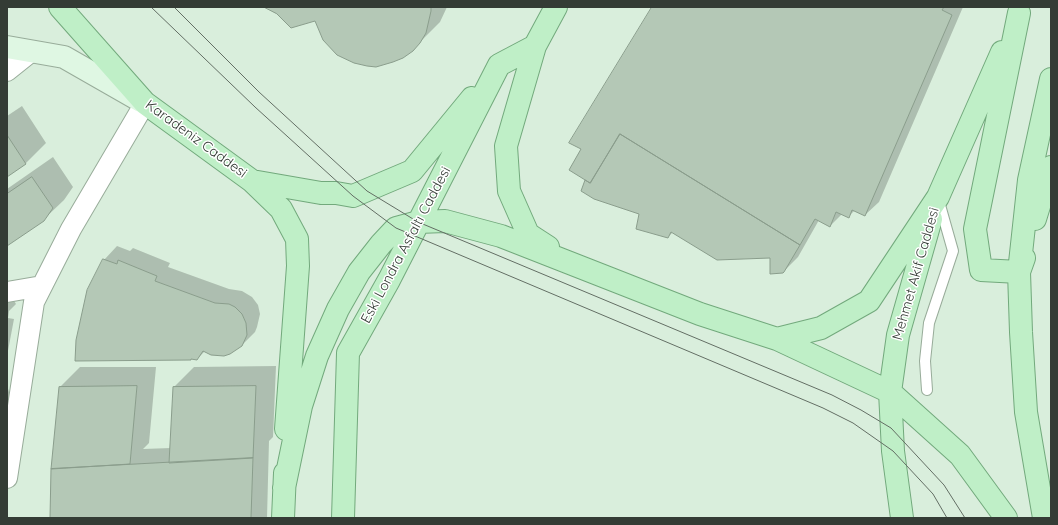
<!DOCTYPE html>
<html>
<head>
<meta charset="utf-8">
<style>
	body { margin:0 }
	#map { position:relative; width:1058px; height:525px; overflow:hidden; background:#d9eedc; font-family:Quicksand,sans-serif }
	canvas { display:block }
	.frame { position:absolute; inset:0; border:8px solid #343c35; pointer-events:none }
</style>
</head>
<body>
<div id="map">
<canvas width="1058" height="525"></canvas>
<div class="frame"></div>
</div>
<script>
const ctx = document.querySelector('canvas').getContext('2d');
ctx.lineJoin = 'round';
function fill(path, color) { ctx.fillStyle = color; ctx.fill(path, 'evenodd'); }
function stroke(path, color, width, dash) { ctx.strokeStyle = color; ctx.lineWidth = width; ctx.lineCap = dash ? 'butt' : 'round'; ctx.setLineDash(dash || []); ctx.stroke(path); }
function drawText(font, color, halo, rows, align = 'center') {
  ctx.font = font + ' Quicksand,sans-serif'; ctx.lineWidth = 3; ctx.setLineDash([]); ctx.textBaseline = 'middle'; ctx.strokeStyle = halo; ctx.fillStyle = color; for (const [text, x, y, turn = 0] of rows) {
    ctx.save(); ctx.translate(x, y); ctx.rotate((+turn || 0) * Math.PI / 180); ctx.textAlign = isNaN(turn) ? turn : align; if (halo) ctx.strokeText(text, 0, 0); ctx.fillText(text, 0, 0); ctx.restore();
  }
}
fill(new Path2D(`
	M 267,7 L 447,7 L 440,22 L 412,50 L 315,20 L 284,19 Z
	M 653,7 L 963,7 L 879,202 L 865,215 L 855,210 L 849,216 L 843,213 L 830,226 L 819,220 L 798,257 L 783,272 L 770,257 L 673,232 L 668,237 L 640,213 L 583,190 L 586,179 L 582,149 Z
	M 22,106 L 46,143 L 26,163 L 7,175 L 7,116 Z
	M 53,157 L 73,187 L 64,200 L 43,220 L 7,244 L 7,189 Z
	M 117,246 L 130,251 L 133,248 L 170,263 L 168,267 L 229,289 L 242,291 L 252,297 L 258,305 L 260,314 L 257,327 L 255,332 L 241,346 L 205,351 L 197,359 L 192,358 L 191,359 L 104,260 Z
	M 8,291 L 16,304 L 9,311 L 8,318 L 14,319 L 7,356 L 7,292 Z
	M 276,366 L 273,437 L 269,441 L 267,518 L 51,518 L 52,469 L 60,387 L 80,367 L 156,367 L 149,443 L 143,449 L 171,448 L 174,387 L 194,367 Z
	M 7,385 L 12,403 L 7,429 Z`), '#0003');
const building = new Path2D(`
	M 264,7 L 431,7 L 431,11 L 426,33 L 420,43 L 413,51 L 403,58 L 393,62 L 376,67 L 367,66 L 354,63 L 337,55 L 323,40 L 315,21 L 291,28 L 277,14 Z
	M 652,7 L 944,7 L 942,10 L 952,15 L 865,216 L 852,210 L 849,218 L 836,212 L 830,227 L 815,219 L 800,245 L 620,134 L 590,183 L 569,170 L 581,149 L 569,143 Z
	M 620,134 L 800,245 L 784,272 L 783,273 L 770,274 L 770,258 L 717,260 L 671,232 L 668,238 L 636,229 L 639,214 L 594,199 L 581,191 L 585,180 L 590,183 Z
	M 7,135 L 26,164 L 7,177 Z
	M 32,177 L 53,208 L 44,221 L 7,246 L 7,194 Z
	M 103,259 L 117,264 L 118,260 L 157,276 L 155,281 L 215,303 L 229,304 L 235,307 L 242,314 L 246,323 L 247,335 L 242,346 L 230,354 L 224,356 L 211,355 L 203,351 L 197,360 L 191,359 L 191,360 L 75,361 L 76,340 L 87,290 Z
	M 137,386 L 130,464 L 51,469 L 59,387 Z
	M 256,386 L 253,458 L 169,463 L 173,387 Z
	M 253,458 L 251,518 L 50,518 L 51,469 Z`);
fill(building, '#b4c8b6');
stroke(building, '#8a9d8c', 1);
const service = new Path2D(`
	M 927,390 L 925,361 L 929,323 L 953,251 L 938,198`);
const minor = new Path2D(`
	M 7,71 L 32,51
	M 7,292 L 42,286
	M 7,478 L 34,302 L 71,229 L 145,103`);
const secondary = new Path2D(`
	M 7,47 L 64,57 L 141,101`);
const primary = new Path2D(`
	M 60,7 L 145,103 L 252,181 L 281,209 L 297,239 L 298,266 L 286,429
	M 1019,13 L 975,229 L 981,270 L 1019,272 L 1029,180 L 1051,79
	M 535,46 L 506,146 L 509,191 L 528,234 L 548,247
	M 252,181 L 321,193 L 336,193 L 353,196 L 412,171 L 472,98
	M 1035,219 L 1051,167
	M 1024,258 L 1019,272 L 1021,332 L 1026,412 L 1044,518
	M 777,339 L 821,328 L 869,301 L 938,197 L 1002,52
	M 284,488 L 301,406 L 317,356 L 338,309 L 359,272 L 381,244 L 396,228 L 418,222 L 445,221 L 501,236 L 700,314 L 777,339 L 890,392 L 960,455 L 1006,518
	M 283,518 L 285,473
	M 343,518 L 348,353 L 389,280 L 499,65 L 535,46 L 556,7
	M 902,518 L 893,451 L 890,392 L 898,335 L 931,219`);
stroke(service, '#98ac9a', 12);
stroke(minor, '#98ac9a', 22);
stroke(secondary, '#98ac9a', 24);
stroke(primary, '#72a97c', 24);
stroke(service, '#fff', 10);
stroke(minor, '#fff', 20);
stroke(secondary, '#dff7e3', 22);
stroke(primary, '#bfefc7', 22);
stroke(new Path2D(`
	M 151,7 L 255,107 L 353,196 L 396,228 L 823,408 L 853,423 L 893,451 L 933,494 L 947,518
	M 174,7 L 259,92 L 367,191 L 418,222 L 832,395 L 861,410 L 891,428 L 944,485 L 965,518`), '#636e64', 1);
drawText('14px', '#343c35', '#fff', [
	["Karadeniz Caddesi",196,139,36],
	["Eski Londra Asfaltı Caddesi",406,245,-62],
	["Mehmet Akif Caddesi",916,274,-74]
]);
</script>
</body>
</html>
